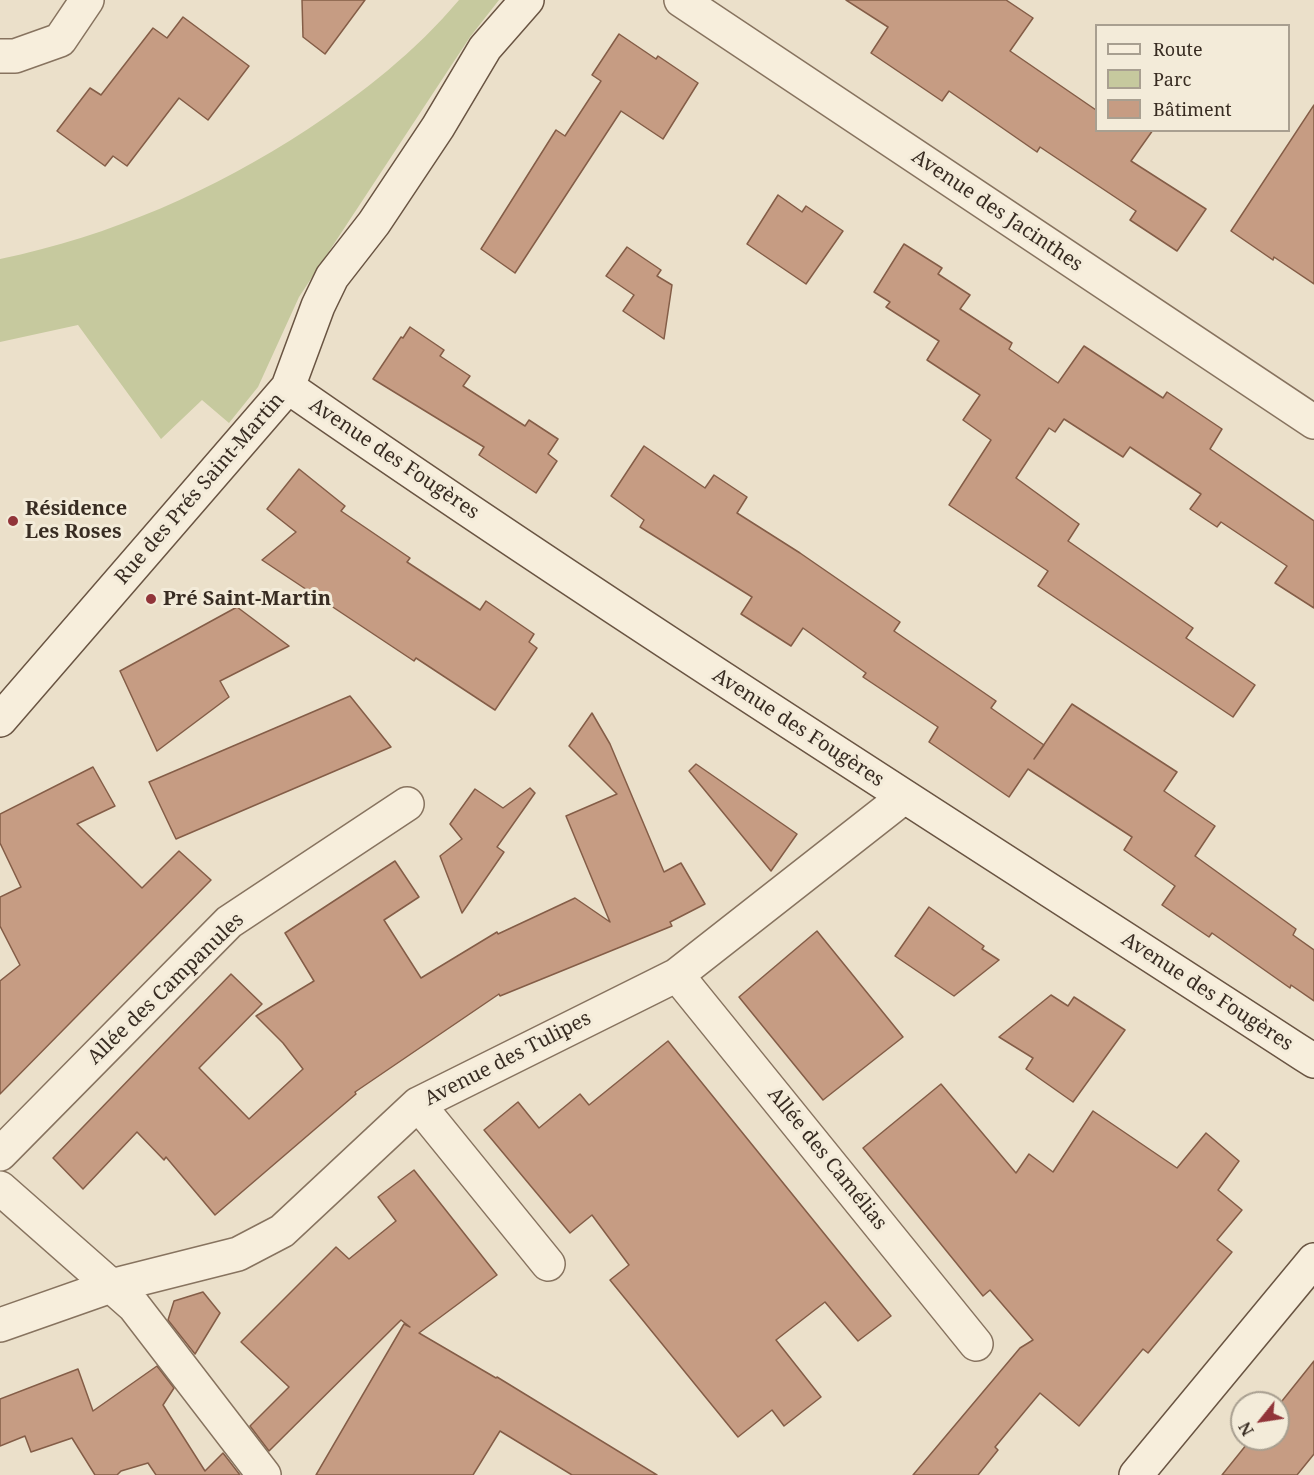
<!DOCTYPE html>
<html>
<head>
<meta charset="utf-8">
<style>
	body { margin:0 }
	#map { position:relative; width:1314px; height:1475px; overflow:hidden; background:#ebe0ca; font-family:"Noto Serif",serif }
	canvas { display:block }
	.legend { position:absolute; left:1095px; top:24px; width:195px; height:108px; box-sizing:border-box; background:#f3ebd9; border:2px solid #a89f90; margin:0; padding:8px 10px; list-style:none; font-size:18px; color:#382c22 }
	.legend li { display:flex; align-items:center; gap:12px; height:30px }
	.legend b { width:30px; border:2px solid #a89f90 }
	.north { position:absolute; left:1230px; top:1391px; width:60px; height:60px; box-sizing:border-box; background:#f3ebd9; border:2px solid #a89f90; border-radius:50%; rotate:240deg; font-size:16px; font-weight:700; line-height:24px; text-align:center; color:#382c22 }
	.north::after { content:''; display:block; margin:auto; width:21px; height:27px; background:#913439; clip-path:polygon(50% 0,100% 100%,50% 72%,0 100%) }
</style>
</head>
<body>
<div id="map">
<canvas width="1314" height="1475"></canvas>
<ul class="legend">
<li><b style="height:8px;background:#f7eedc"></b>Route</li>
<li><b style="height:16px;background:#c6c99e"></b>Parc</li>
<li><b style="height:16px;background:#c69c83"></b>Bâtiment</li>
</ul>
<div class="north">N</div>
</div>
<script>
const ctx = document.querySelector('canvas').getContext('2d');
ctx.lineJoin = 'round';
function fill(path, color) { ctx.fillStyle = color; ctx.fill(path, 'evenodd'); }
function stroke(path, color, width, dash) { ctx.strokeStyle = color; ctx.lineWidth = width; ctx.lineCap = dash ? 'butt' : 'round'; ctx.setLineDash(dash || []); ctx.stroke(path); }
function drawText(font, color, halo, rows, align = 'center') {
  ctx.font = font + ' "Noto Serif",serif'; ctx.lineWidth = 6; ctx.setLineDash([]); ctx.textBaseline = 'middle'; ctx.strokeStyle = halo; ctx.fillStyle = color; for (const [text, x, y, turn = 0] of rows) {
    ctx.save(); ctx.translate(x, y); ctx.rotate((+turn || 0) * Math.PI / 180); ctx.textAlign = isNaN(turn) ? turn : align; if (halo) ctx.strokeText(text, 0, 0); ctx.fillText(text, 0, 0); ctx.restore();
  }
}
fill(new Path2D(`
	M 459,0 L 499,0 L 470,37 L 299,297 L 258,387 L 229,423 L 202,400 L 161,439 L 78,325 L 0,342 L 0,259 C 111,236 213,191 308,129 C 364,92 415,52 459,0 Z`), '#c6c99e');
const building = new Path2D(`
	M 302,0 L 365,0 L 325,54 L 303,37 Z
	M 846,0 L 1006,0 L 1033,18 L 1010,51 L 1096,110 L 1096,130 L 1153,130 L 1131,161 L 1206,209 L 1177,251 L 1130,220 L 1136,211 L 1040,147 L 1037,152 L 949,91 L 942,101 L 871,53 L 888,27 Z
	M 183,17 L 249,66 L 208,120 L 179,98 L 127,166 L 113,156 L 105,166 L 57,131 L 90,88 L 101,95 L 153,28 L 167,38 Z
	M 619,34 L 656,59 L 658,56 L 698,83 L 663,139 L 621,111 L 515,273 L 481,249 L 556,130 L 565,136 L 601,81 L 592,75 Z
	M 1314,105 L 1314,284 L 1274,257 L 1273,260 L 1231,231 Z
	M 778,195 L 802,212 L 806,206 L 843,231 L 806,284 L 747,244 Z
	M 904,244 L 942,268 L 938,274 L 970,295 L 960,309 L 1012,343 L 1009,349 L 1058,383 L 1084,346 L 1163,398 L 1167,392 L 1222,429 L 1210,449 L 1314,521 L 1314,608 L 1275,583 L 1287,566 L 1221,522 L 1217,527 L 1190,509 L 1201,494 L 1130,447 L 1123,457 L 1064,419 L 1055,432 L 1049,428 L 1016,478 L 1079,524 L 1068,541 L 1193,628 L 1186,638 L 1255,685 L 1233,717 L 1038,586 L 1048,571 L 949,505 L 991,440 L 963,420 L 980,395 L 927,360 L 939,341 L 886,307 L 890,302 L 874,292 Z
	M 627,247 L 661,270 L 657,276 L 672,285 L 664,339 L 623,311 L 634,295 L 606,276 Z
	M 410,327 L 444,350 L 440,356 L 470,376 L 463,386 L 525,426 L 529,420 L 558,439 L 548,454 L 557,461 L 536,493 L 479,455 L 484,447 L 373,379 L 401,337 L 403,338 Z
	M 644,446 L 705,488 L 714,475 L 747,497 L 737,513 L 800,553 L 900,622 L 894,631 L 996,701 L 991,708 L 1044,745 L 1034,759 L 1072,704 L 1177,772 L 1164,791 L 1215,826 L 1195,856 L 1296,929 L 1293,935 L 1314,950 L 1314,1001 L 1291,985 L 1290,988 L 1212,933 L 1209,937 L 1162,905 L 1175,886 L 1124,850 L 1132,837 L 1028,769 L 1009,797 L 929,742 L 938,727 L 863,677 L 866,673 L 803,628 L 791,646 L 741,614 L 752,597 L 640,527 L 644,520 L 611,496 Z
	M 299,469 L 345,506 L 341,511 L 410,558 L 407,562 L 480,610 L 486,601 L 534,634 L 529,642 L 537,648 L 495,710 L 416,658 L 414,661 L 262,560 L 296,532 L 267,509 Z
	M 237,607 L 289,646 L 220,681 L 229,697 L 157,751 L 120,671 Z
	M 350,696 L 391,747 L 176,839 L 149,782 Z
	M 592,713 L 610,744 L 664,872 L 681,863 L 705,904 L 670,922 L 672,926 L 500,996 L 499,994 L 355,1092 L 356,1094 L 215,1215 L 166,1157 L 164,1160 L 137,1132 L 83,1189 L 53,1158 L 231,974 L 262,1004 L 199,1068 L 249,1119 L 303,1069 L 283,1043 L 256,1016 L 314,981 L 285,933 L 395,861 L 419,897 L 384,920 L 421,978 L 497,932 L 498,934 L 575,898 L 610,922 L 566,816 L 617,794 L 569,746 Z
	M 696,764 L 797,834 L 771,871 L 689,771 Z
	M 93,767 L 115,806 L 77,824 L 142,888 L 179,851 L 211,880 L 0,1094 L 0,981 L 20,965 L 0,926 L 0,897 L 21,887 L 0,843 L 0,814 Z
	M 530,788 L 535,793 L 497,847 L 504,852 L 462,913 L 440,856 L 462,839 L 450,824 L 475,789 L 503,808 Z
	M 929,907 L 984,946 L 982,949 L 999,960 L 954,996 L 895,956 Z
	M 817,931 L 903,1037 L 823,1100 L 739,997 Z
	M 1051,995 L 1068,1006 L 1074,997 L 1125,1030 L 1073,1102 L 1026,1069 L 1033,1058 L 999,1037 Z
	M 668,1041 L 891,1316 L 858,1341 L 825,1302 L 776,1340 L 821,1397 L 784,1426 L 772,1410 L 738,1437 L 610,1280 L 629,1265 L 592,1215 L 570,1233 L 484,1130 L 518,1102 L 539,1128 L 580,1094 L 589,1105 Z
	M 941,1084 L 1016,1173 L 1029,1154 L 1053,1172 L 1093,1111 L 1177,1168 L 1206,1133 L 1239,1161 L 1218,1190 L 1242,1210 L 1217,1240 L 1232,1252 L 1148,1353 L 1143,1349 L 1079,1426 L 1040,1393 L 995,1447 L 998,1450 L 978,1475 L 913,1475 L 1020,1348 L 1033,1340 L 990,1290 L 983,1296 L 863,1148 Z
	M 414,1170 L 497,1275 L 419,1333 L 496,1378 L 497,1377 L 657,1475 L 572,1475 L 500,1431 L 473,1475 L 316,1475 L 404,1324 L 410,1327 L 401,1320 L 269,1451 L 250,1426 L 289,1387 L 241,1342 L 336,1247 L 349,1259 L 396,1221 L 378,1197 Z
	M 203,1292 L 220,1313 L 195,1354 L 168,1320 L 174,1301 Z
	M 1314,1361 L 1314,1454 L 1297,1475 L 1222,1475 L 1251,1439 L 1278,1439 L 1278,1406 Z
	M 157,1366 L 174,1388 L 163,1405 L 205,1471 L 223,1453 L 240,1475 L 156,1475 L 148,1463 L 121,1471 L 117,1475 L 95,1475 L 72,1438 L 31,1452 L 25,1436 L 0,1446 L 0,1399 L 78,1369 L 93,1411 Z`);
fill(building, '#c69c83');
stroke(building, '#845d47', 1.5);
const street = new Path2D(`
	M 681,0 L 1314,422
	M 0,56 L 15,56 L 60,40 L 87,0
	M 677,975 L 976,1344
	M 418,1104 L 548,1264
	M 0,1154 L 229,922 L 407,804
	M 0,1188 L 134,1306 L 264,1475
	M 0,1325 L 111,1286 L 238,1254 L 282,1231 L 418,1104 L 677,975 L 904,797`);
const secondary = new Path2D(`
	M 288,387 C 624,620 971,838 1314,1061
	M 0,720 L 288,387 L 318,306 L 332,277 L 374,223 L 438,127 L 485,48 L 527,0
	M 1136,1475 L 1314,1260`);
stroke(street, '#87735f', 36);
stroke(secondary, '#695442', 36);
stroke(street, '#f7eedc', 33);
stroke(secondary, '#f7eedc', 33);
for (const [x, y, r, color] of [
	[13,521,6,"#913439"],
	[151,599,6,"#913439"]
]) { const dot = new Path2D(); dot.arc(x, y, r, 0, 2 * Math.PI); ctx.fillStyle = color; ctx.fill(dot); stroke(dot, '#f3ebd9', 2); }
drawText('20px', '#382c22', '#f3ebd9', [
	["Avenue des Jacinthes",997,211,34],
	["Avenue des Fougères",394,459,34],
	["Rue des Prés Saint-Martin",200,489,-49],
	["Avenue des Fougères",798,728,33],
	["Allée des Campanules",166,989,-44],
	["Avenue des Fougères",1207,992,33],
	["Avenue des Tulipes",508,1059,-27],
	["Allée des Camélias",827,1159,51]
]);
drawText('bold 20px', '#382c22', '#f3ebd9', [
	["Résidence",25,509],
	["Les Roses",25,532],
	["Pré Saint-Martin",163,599]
], 'left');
</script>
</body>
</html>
